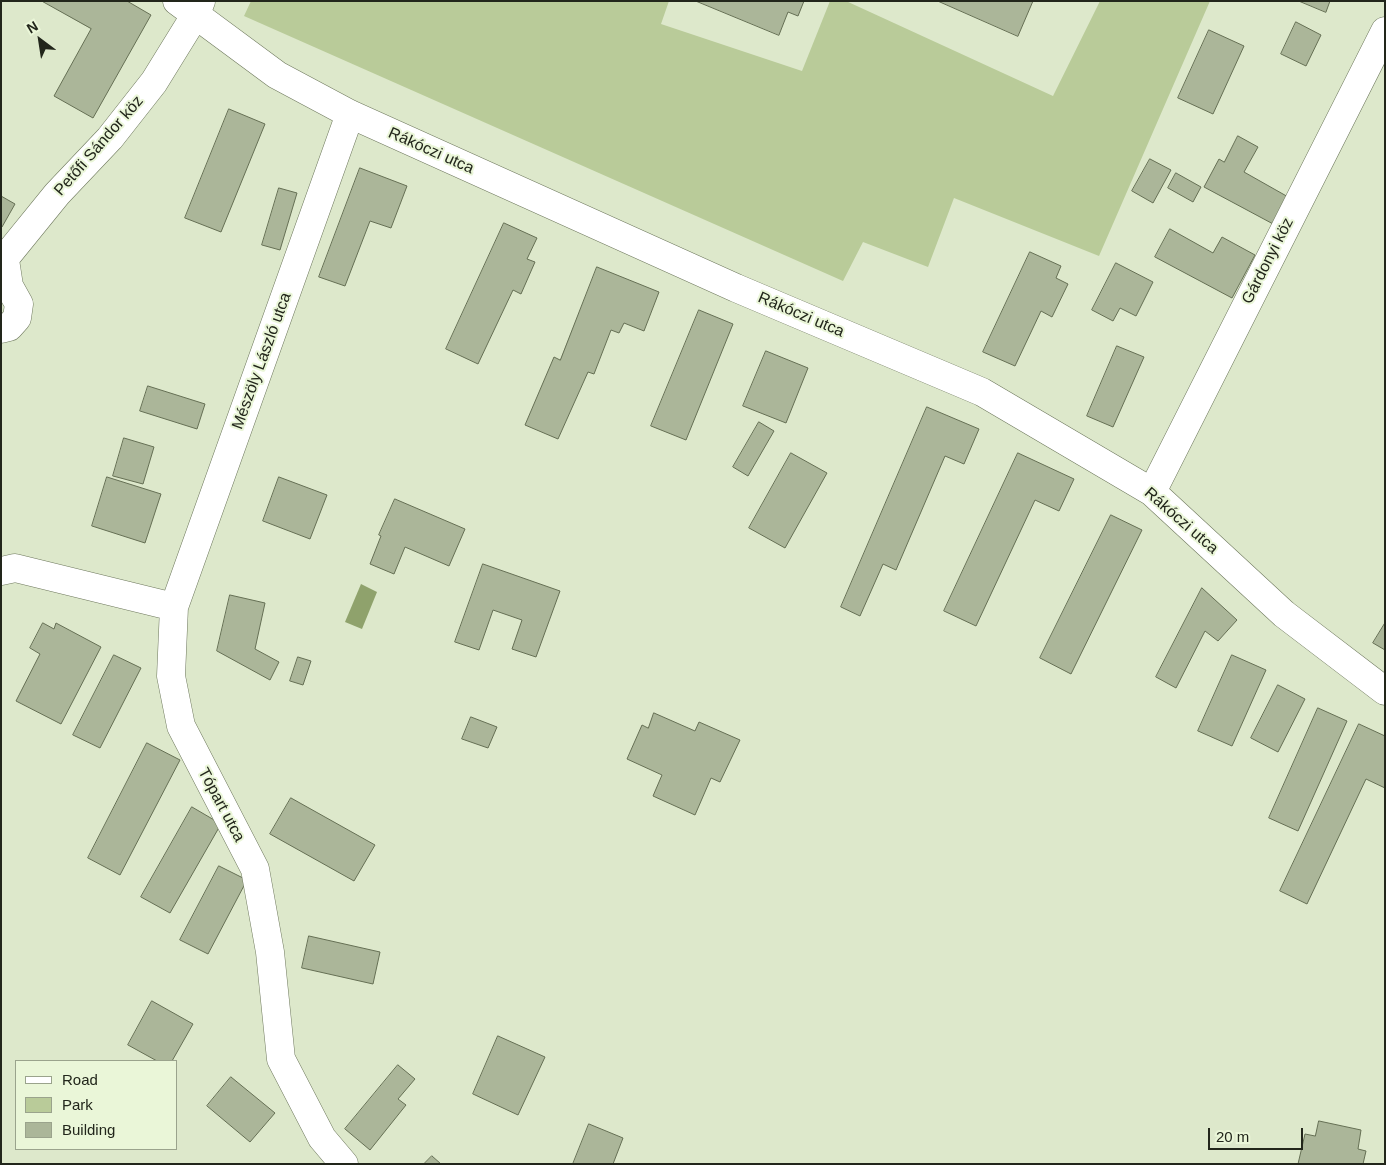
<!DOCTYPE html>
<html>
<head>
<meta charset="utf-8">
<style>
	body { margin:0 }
	#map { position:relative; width:1386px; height:1165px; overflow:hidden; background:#dde8cb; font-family:Helvetica,sans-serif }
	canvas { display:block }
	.frame { position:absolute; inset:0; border:2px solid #22261b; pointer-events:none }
	.legend { position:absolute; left:15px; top:1060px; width:162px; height:90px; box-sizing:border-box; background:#eaf6d8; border:1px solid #9aa38c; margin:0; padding:6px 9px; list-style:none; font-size:15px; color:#22261b }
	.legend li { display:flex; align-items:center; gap:10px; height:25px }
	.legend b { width:25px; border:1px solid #9aa38c }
	.north { position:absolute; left:15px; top:15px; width:50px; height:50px; -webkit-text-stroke:4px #eaf6d8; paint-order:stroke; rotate:329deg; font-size:14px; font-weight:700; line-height:20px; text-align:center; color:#22261b }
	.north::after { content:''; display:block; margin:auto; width:18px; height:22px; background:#22261b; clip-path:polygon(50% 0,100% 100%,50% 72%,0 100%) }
	.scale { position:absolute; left:1208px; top:1128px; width:95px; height:22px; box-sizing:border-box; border:2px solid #22261b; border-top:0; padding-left:6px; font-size:15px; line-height:18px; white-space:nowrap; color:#22261b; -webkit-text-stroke:4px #eaf6d8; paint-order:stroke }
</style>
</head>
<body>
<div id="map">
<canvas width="1386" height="1165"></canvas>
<div class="frame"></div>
<ul class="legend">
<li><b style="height:6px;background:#fff"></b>Road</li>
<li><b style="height:14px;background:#b9cb99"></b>Park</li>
<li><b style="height:14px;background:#abb699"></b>Building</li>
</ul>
<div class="north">N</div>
<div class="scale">20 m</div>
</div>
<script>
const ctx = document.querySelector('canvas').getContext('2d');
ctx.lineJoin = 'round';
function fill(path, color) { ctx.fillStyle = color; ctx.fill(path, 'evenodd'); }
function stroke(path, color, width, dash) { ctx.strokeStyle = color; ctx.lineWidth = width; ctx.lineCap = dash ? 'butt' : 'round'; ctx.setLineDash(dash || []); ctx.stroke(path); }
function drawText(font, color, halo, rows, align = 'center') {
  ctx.font = font + ' Helvetica,sans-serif'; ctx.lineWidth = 4; ctx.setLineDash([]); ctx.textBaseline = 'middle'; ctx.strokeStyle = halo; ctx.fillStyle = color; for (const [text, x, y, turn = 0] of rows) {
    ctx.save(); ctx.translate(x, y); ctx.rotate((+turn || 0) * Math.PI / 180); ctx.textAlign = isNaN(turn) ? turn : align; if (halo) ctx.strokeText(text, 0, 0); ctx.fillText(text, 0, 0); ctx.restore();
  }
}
fill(new Path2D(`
	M 251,1 L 669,1 L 661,24 L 802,71 L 830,1 L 846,1 L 1053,96 L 1100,1 L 1210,1 L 1099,256 L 954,198 L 928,267 L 863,242 L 843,281 L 244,16 Z`), '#b9cb99');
fill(new Path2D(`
	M 361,584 L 377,592 L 362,629 L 345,622 Z`), '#8fa26c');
const building = new Path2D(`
	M 42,1 L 127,1 L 151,15 L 93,118 L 54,96 L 91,29 Z
	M 696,1 L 804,1 L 798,16 L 788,12 L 779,35 Z
	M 938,1 L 1033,1 L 1018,36 Z
	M 1299,1 L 1330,1 L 1326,12 Z
	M 1296,22 L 1321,35 L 1306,66 L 1281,54 Z
	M 1209,30 L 1244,46 L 1213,114 L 1178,98 Z
	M 229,109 L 265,124 L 221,232 L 185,218 Z
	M 1238,136 L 1258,147 L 1244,172 L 1290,198 L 1275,225 L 1204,187 L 1219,159 L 1224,162 Z
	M 1150,159 L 1171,170 L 1153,203 L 1132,191 Z
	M 360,168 L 407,186 L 391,228 L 370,221 L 345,286 L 319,277 Z
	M 1176,173 L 1201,187 L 1193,202 L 1168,188 Z
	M 279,188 L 297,193 L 280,250 L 262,245 Z
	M 1,196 L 15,204 L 2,227 L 1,226 Z
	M 504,223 L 537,238 L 527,259 L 535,262 L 521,294 L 513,290 L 478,364 L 446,349 Z
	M 1170,229 L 1213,253 L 1222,237 L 1255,255 L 1232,298 L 1155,257 Z
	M 1030,252 L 1061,266 L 1056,278 L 1068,284 L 1052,317 L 1041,311 L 1015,366 L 983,352 Z
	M 1116,263 L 1153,282 L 1136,316 L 1120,308 L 1113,321 L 1092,310 Z
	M 597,267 L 659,292 L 644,331 L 624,323 L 619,333 L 611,330 L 594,374 L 588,372 L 558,439 L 525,425 L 554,357 L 560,360 Z
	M 699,310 L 733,324 L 686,440 L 651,426 Z
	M 1117,346 L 1144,357 L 1113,427 L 1087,416 Z
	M 766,351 L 808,368 L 786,423 L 743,406 Z
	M 148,386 L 205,404 L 197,429 L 140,411 Z
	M 927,407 L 979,429 L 964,464 L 945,456 L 896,570 L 883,564 L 860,616 L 841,607 Z
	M 759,422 L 774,431 L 748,476 L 733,467 Z
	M 124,438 L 154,447 L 143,484 L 113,476 Z
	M 791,453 L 827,473 L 785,548 L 749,528 Z
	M 1018,453 L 1074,479 L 1059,511 L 1035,500 L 976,626 L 944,611 Z
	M 107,477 L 161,494 L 145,543 L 92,526 Z
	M 279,477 L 327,495 L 310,539 L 263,521 Z
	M 395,499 L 465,529 L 449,566 L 405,547 L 394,574 L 370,564 L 381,536 L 379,535 Z
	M 1111,515 L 1142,530 L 1071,674 L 1040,658 Z
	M 483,564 L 560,591 L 536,657 L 512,649 L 522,620 L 493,610 L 479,650 L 455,642 Z
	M 1202,588 L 1237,620 L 1218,641 L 1205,631 L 1176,688 L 1156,677 Z
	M 230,595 L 265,603 L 255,649 L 279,662 L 270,680 L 217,651 Z
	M 43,623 L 54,629 L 56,623 L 101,647 L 61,724 L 16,701 L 40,654 L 30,648 Z
	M 1385,623 L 1385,650 L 1373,643 Z
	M 114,655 L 141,668 L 100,748 L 73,735 Z
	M 1232,655 L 1266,670 L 1232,746 L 1198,731 Z
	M 298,657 L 311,661 L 303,685 L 290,681 Z
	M 1278,685 L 1305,699 L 1278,752 L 1251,738 Z
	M 1318,708 L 1347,721 L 1298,831 L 1269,818 Z
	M 654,713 L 695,731 L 699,722 L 740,740 L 720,782 L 711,778 L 695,815 L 653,796 L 662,775 L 627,759 L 642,725 L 648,728 Z
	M 471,717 L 497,727 L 488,748 L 462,739 Z
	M 1359,724 L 1385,736 L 1385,788 L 1366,779 L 1307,904 L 1280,891 Z
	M 147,743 L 180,760 L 120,875 L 88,858 Z
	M 291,798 L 375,845 L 354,881 L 270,834 Z
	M 192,807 L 221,824 L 170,913 L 141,897 Z
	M 219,866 L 247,880 L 208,954 L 180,940 Z
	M 309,936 L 380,952 L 373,984 L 302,968 Z
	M 152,1001 L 193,1024 L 172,1061 L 157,1061 L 128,1045 Z
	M 498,1036 L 545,1057 L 518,1115 L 473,1094 Z
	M 398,1065 L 415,1079 L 398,1099 L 406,1105 L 370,1150 L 345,1129 Z
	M 231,1077 L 275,1113 L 250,1142 L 207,1106 Z
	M 1319,1121 L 1361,1130 L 1358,1149 L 1366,1151 L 1363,1164 L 1298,1164 L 1305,1134 L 1315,1136 Z
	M 589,1124 L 623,1138 L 613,1164 L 573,1164 Z
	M 432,1156 L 441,1164 L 424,1164 Z`);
fill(building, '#abb699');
stroke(building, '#656f54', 1);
const minor = new Path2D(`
	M 177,1 L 277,75 L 350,114 L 736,288 L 982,392 L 1152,492 L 1284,614 L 1385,691
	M 1,263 L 57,194 L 110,138 L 154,82 L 196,14 L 201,1
	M 1,329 L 9,327 L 17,318 L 19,304 L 9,286 L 5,260
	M 1152,492 L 1385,31
	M 1,571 L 15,568 L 174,607
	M 344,1164 L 322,1138 L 281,1059 L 270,952 L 255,869 L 181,726 L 171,676 L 174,607 L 350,114`);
stroke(minor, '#6e785d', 29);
stroke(minor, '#fff', 28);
drawText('16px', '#22261b', '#eaf6d8', [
	["Petőfi Sándor köz",99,146,-49],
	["Rákóczi utca",431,151,24],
	["Gárdonyi köz",1268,261,-63],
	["Rákóczi utca",801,315,23],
	["Mészöly László utca",262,361,-70],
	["Rákóczi utca",1181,521,41],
	["Tópart utca",221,805,62]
]);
</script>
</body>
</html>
